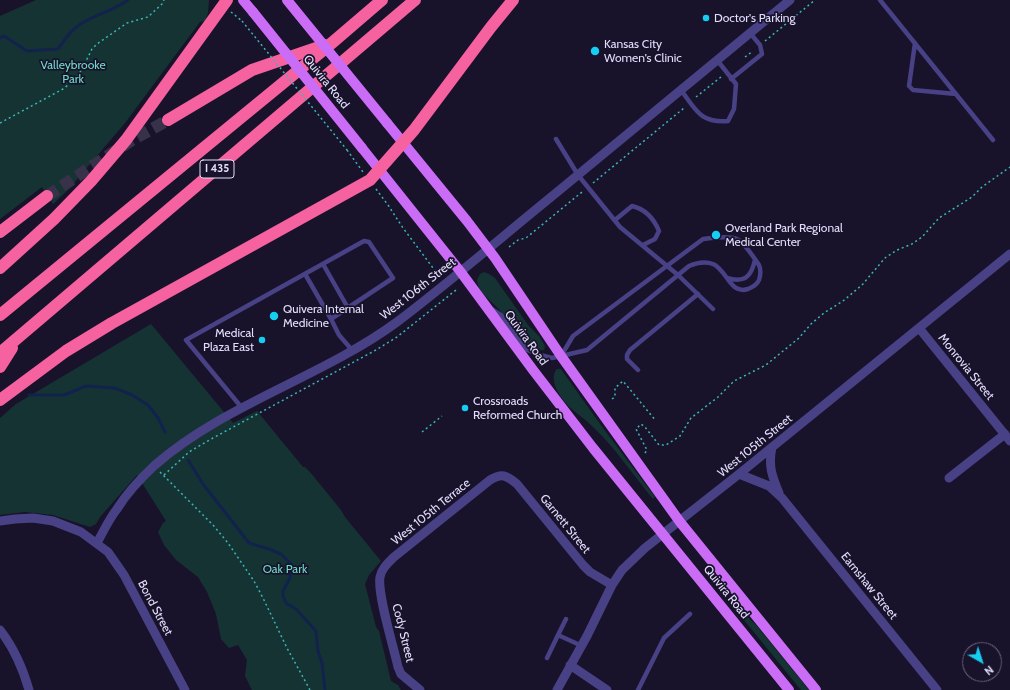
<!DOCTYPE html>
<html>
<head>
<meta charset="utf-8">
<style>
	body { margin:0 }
	#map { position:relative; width:1010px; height:690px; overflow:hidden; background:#18132b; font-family:Cabin,sans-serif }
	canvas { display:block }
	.north { position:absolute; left:962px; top:642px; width:40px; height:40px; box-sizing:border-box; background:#18132b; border:1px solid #6a647f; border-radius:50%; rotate:141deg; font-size:11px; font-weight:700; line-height:16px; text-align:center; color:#e4defd }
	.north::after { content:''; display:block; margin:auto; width:14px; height:18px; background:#16cef1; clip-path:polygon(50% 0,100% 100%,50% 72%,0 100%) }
</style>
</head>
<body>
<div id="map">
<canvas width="1010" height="690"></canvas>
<div class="north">N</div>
</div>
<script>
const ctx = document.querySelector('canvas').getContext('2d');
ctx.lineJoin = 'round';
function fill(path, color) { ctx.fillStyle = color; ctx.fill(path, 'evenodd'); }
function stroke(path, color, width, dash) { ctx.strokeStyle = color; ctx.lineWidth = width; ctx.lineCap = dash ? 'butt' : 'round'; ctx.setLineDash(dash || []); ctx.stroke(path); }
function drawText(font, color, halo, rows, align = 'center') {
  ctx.font = font + ' Cabin,sans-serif'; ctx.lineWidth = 3.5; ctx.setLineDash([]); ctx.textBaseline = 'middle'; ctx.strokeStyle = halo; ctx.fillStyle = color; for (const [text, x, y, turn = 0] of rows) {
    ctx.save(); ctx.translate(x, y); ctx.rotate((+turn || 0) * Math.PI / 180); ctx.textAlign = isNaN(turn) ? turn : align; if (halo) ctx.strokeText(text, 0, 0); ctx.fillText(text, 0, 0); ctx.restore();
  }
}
fill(new Path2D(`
	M 36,0 L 209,0 L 208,13 L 205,21 L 200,22 L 125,123 L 68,190 L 53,204 L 42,187 L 0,219 L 0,16 Z
	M 484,272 L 489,274 L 495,278 L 528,325 L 539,336 L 545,346 L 544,350 C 538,351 531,348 526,344 C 516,336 509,322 501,312 C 493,301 479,295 477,280 L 480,274 Z
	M 151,324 L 233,423 L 257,411 L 303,467 L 305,467 L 310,472 L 341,510 L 345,517 L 381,561 L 369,575 L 365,584 L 376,627 L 379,631 L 391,681 L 398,685 L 401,690 L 252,690 L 245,676 L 247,660 L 238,645 L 229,648 L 221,639 L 216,614 L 207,592 L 198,577 L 176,560 L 164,545 L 158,532 L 163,523 L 166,521 L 137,475 L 100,517 L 96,524 L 90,527 L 53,515 L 25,512 L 0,515 L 0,418 L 16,404 Z
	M 557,369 L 561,369 L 563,372 L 603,428 L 655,497 L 653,499 C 633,475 616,449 594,428 C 584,417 569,410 561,397 C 556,390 550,376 557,369 Z
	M 737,607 L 756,625 L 809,690 L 801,690 L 735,609 Z`), '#163334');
stroke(new Path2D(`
	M 0,38 L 4,36 L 27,51 L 58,49 C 63,42 68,34 74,29 C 88,16 112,12 128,0
	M 29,395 L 64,395 L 86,386 L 115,388 L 132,395 L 148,405 L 158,418 L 165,432
	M 188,460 L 203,484 L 249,543 L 269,549 L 281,554 L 291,564 L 290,578 L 283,591 L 283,596 L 286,603 L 296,609 L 316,631 L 318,651 L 322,663 L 325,690`), '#11234c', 3);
stroke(new Path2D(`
	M 47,196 L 132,140 L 168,120`), '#37314a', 12, [12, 6]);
stroke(new Path2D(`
	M 231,12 L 242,21
	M 765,41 L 815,0
	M 745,57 L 753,51
	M 696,97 L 721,77
	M 0,123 L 63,89 L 74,80 L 81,71 L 92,49 L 97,44 L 127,23 L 148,17 L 162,4 L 164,0
	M 347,150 L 363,172
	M 593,183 L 684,108
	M 376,189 L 388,205 L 403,228 L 436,272
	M 509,247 L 518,240 L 526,238 L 582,192
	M 612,399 L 615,397 L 615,388 L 623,381 L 656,421
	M 422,432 L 442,416
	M 645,453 L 647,450 L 636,429 L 641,424 L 645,427 L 659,445 L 666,445 L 680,436 L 691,418 L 718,397 L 734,381 L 766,365 L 799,338 L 811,324 L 824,313 L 843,301 L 862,285 L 885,258 L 897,250 L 912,244 L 922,237 L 939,218 L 972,197 L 982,187 L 1010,167
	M 160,472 L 213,525 L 228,543 L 254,581 L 263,598 L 287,648 L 310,690
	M 164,475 L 189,452 L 213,438 L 376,350 L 397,337 L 456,290`), '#39b6b7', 1.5, [2, 3]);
stroke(new Path2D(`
	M 880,0 L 993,140
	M 915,43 L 909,86 L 913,90 L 956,94
	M 731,79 L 762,54 L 760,45 L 750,33
	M 681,90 C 696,110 700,123 728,121 L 734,109 L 736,84 L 717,60
	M 556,139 L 578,175 L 620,227 L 678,275 L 713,309
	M 615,220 L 632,206 C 645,209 654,219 659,231 L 655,239 L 643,245
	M 323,264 L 348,308
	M 305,274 L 331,319
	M 727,278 C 745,283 751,277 755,260
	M 492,309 L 501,315 L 527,350 L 540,355 L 552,358 L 561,356 L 587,350 L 689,266 C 696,263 705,261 713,264 C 727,270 730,295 748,289 C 753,287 757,285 759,280 C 761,274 761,270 759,265 C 755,259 743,242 737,239 C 727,235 713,238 703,239 L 573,336 L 561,356
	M 638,370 L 627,359 L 627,355 L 630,350 L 698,294
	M 242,408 L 186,340 L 364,241 L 369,242 L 393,278 L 331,319 L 339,335 L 352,350
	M 566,619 L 558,635 L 582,646
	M 547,658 L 558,635
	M 638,690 L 664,638 L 690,614`), '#484186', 4.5);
stroke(new Path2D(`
	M 919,328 L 1010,441
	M 772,447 C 768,466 772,476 779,493
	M 739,474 L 769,486 L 782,498 L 937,690
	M 949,478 L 1005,434
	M 0,521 L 15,519 L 33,518 L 53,521 L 81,532 L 108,552 L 124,575 L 185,690
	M 97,543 C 103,532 109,519 117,509 C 127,493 142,477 155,465 C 225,404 322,377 397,322 C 451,281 503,236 556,193 C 634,128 712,64 790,0
	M 0,630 C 14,648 23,669 29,690
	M 570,665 L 607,690
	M 420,690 L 401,674 L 398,667 C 394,648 377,594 380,577 C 382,568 388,563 394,557 L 490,480 C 502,473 506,475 517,484 L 583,565 L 590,572 L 612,585
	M 557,690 L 587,636 L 612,585 L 622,570 L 645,548 L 739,474 L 1010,254`), '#484186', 9);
stroke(new Path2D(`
	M 243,0 L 253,12
	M 387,123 L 467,221 L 495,258 L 561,356 L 680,522 L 816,690
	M 362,148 L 460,271 L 533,370 L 593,448 L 789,690`), '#cb6cf6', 10);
stroke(new Path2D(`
	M 168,120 L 252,70 L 325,45
	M 0,232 L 47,196
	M 0,268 L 54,219 L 91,181 L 126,140 L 227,0
	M 0,315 L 333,42 L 382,0
	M 0,353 L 415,0
	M 0,367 L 12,348
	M 0,400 L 66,351 L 112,323 L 370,180 L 414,130 L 491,27 L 513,0`), '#f6619f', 12);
stroke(new Path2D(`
	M 242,21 L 347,150`), '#39b6b7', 1.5, [2, 3]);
stroke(new Path2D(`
	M 287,0 L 387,123
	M 253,12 L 362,148`), '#cb6cf6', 10);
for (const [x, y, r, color] of [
	[706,18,4,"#16cef1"],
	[595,51,5,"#16cef1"],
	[716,235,5,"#16cef1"],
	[274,316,5,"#16cef1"],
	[262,340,4,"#16cef1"],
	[465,408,4,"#16cef1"]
]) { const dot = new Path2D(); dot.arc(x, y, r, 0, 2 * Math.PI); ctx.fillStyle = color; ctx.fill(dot); stroke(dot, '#18132b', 1.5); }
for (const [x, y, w] of [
	[217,169,34]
]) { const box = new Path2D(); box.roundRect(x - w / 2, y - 9, w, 18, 3); ctx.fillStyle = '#18132b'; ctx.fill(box); stroke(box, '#e4defd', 1); }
drawText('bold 11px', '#e4defd', null, [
	["I 435",217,169]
]);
drawText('12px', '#e4defd', '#18132b', [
	["Doctor's Parking",714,18],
	["Kansas City",604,44],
	["Women's Clinic",604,58],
	["Overland Park Regional",725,228],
	["Medical Center",725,242],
	["Quivera Internal",283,309],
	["Medicine",283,323],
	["Medical",254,333,"right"],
	["Plaza East",254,347,"right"],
	["Crossroads",473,401],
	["Reformed Church",473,415]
], 'left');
drawText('12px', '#6ddac6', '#18132b', [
	["Valleybrooke",73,65],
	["Park",73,79],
	["Oak Park",285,569]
]);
drawText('12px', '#e4defd', '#18132b', [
	["Quivira Road",326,82,51],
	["West 106th Street",418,289,-38],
	["Quivira Road",526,338,54],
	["Monrovia Street",966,367,51],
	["West 105th Street",755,446,-39],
	["West 105th Terrace",431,512,-39],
	["Garnett Street",565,524,51],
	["Earnshaw Street",869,586,51],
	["Quivira Road",726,592,51],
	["Bond Street",155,608,62],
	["Cody Street",403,633,76]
]);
</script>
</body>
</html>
